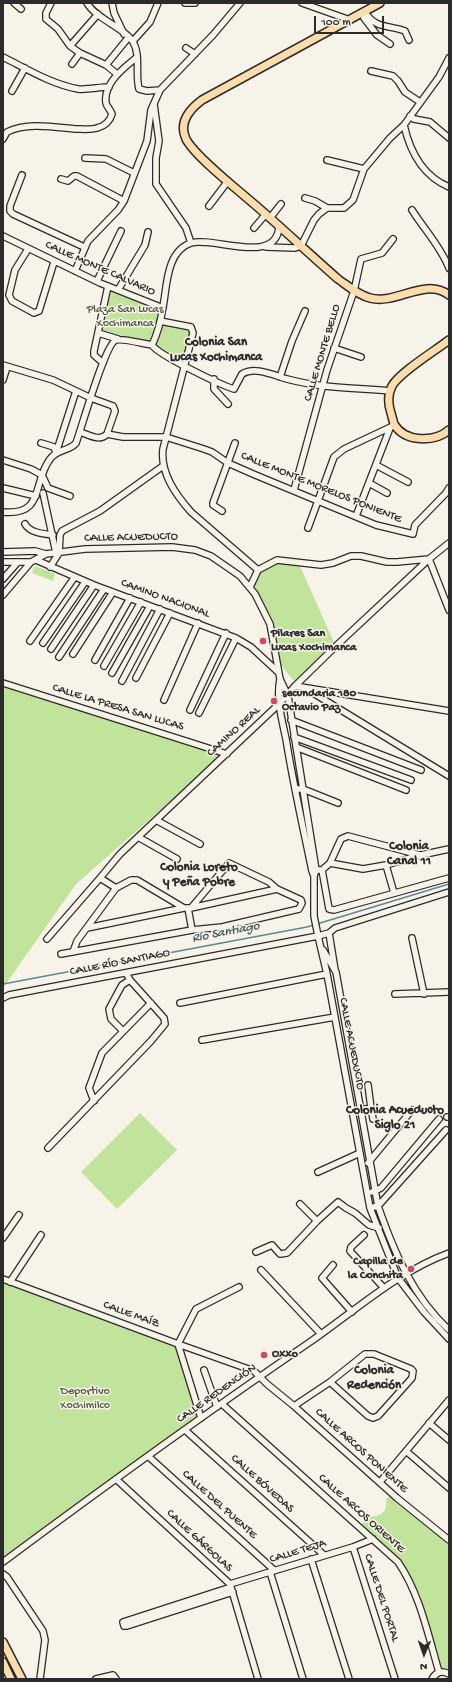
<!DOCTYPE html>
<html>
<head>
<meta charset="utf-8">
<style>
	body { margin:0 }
	#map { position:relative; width:452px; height:1682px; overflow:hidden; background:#f7f3e8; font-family:"Gochi Hand",sans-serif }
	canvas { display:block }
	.frame { position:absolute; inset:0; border:4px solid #2b2b2b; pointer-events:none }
	.north { position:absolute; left:404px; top:1634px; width:40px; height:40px; -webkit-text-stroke:3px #f7f3e8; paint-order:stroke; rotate:182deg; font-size:11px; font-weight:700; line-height:16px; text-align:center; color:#2b2b2b }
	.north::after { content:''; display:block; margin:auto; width:14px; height:18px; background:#2b2b2b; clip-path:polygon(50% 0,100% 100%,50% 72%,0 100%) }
	.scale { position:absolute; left:314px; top:16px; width:70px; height:18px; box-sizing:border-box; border:2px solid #2b2b2b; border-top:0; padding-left:5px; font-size:12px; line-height:14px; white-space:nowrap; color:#2b2b2b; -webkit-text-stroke:3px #f7f3e8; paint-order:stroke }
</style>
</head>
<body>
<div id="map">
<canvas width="452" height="1682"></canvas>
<div class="frame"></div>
<div class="north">N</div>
<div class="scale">100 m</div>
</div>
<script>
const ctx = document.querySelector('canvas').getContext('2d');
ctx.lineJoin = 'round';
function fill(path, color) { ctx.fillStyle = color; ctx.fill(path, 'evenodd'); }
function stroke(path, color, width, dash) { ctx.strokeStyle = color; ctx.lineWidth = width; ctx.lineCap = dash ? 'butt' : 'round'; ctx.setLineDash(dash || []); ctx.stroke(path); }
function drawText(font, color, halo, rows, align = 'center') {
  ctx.font = font + ' "Gochi Hand",sans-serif'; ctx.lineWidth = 3; ctx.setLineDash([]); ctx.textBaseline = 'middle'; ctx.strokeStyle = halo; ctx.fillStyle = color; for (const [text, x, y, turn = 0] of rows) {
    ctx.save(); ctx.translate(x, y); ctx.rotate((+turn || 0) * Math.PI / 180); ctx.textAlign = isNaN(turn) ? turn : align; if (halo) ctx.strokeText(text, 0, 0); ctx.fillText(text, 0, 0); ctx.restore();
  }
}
fill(new Path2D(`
	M 108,286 L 163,308 L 160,321 L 193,330 L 185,366 L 152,345 L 98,333 Z
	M 273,562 L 299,564 L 336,647 L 297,685 L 281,665 L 277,637 L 272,618 L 252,586 L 260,572 Z
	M 35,566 L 55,574 L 53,581 L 32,573 Z
	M 3,685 L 223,755 L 76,884 L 3,988 Z
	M 140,1113 L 177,1150 L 117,1209 L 81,1172 Z
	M 3,1281 L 177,1346 L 198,1417 L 3,1557 Z
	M 391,1495 L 449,1541 L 449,1672 L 440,1671 L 419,1593 L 401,1560 L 361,1526 L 367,1517 C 380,1517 388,1513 386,1499 Z`), '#c1e39c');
stroke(new Path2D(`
	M 3,984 L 307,927 L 449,884`), '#5c8995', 1.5);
const minor = new Path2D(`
	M 14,3 L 21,9
	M 51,3 L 46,13 L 46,19 L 58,29 L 70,46 L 80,53 L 106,65 L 117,74
	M 87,3 C 96,19 125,28 133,42 C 141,55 135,74 139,89 L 147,91 L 160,90
	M 112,3 L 114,13 L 124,34
	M 185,3 L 195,3
	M 302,3 L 350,20
	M 365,12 C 375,29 389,25 405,31 L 409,40
	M 364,18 L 377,35 L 390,44
	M 133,41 L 150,22 L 158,3
	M 70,46 L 98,14
	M 186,48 L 195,54
	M 3,57 C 27,69 51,84 78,89 C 88,90 99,87 109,87
	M 72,64 L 80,53
	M 106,65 L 128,38
	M 371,71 L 393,76 L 398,81 L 405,92 L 420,102
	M 12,91 L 25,68
	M 154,104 L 159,141 L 156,158 L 156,184 L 186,228 L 191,243
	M 410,116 L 414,119 L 430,122 L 449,138
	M 404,125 C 410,152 423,176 449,187
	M 3,139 L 7,132 C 27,122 54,127 75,129 C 82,129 91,130 97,128 C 105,126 110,121 112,114 C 110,109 107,107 106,103 C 103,83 124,68 137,57
	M 85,158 L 106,159 L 134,173
	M 327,160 L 364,169
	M 22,175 L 10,206 L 10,211 L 13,214 L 84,247
	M 61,179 L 68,181 L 74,176 L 77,176 L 124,201
	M 305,198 L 315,201 L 327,208
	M 209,206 L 228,181
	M 412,210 C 424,229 441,247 449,268
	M 270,218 L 281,204
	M 254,228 L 266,214
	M 3,236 L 100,283 L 163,308
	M 266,247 L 295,248 L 301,246 L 314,220 L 319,214 L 327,208 L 344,208 L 353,200 L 364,169 L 390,138 L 404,125 L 439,77 L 449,58
	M 28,249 L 15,270 L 9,295 L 12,301 L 34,313 L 39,311 L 54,262
	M 75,271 L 88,241 L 118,210 L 124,201 L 147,141 L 151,110 L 160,90 L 213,35 L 240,3
	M 97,281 L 121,231
	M 118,290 L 145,245 L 148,232
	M 160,321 L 191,327 L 193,333 L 163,449 C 160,473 176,495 191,512 L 258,570 L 250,587
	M 98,333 L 118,339
	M 152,345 C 158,355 221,385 234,389 L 242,374 C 255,366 273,375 287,379 C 320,388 356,388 390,391
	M 334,348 L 361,357
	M 103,363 L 94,355 L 94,351 L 108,286
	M 3,365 L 53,380 L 91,398 L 113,406 L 115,411 L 107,434
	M 280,377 L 292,341 L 305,311
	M 214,379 L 214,389 L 228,404
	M 3,380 L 7,367
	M 80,432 C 89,435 100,442 107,434 L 123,437 L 166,437 L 204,449 L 212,452 L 228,463 L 253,474 L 376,525 L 413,534 L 415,525 L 446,493 L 449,488
	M 41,443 L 54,447 L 56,453
	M 56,453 L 76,391
	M 3,460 L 31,469 L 42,475 L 48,488 L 70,496
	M 376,465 L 408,482
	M 369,483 L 387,493
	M 3,488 L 36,496
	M 294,490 L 327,370 L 354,291 L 361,259 L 382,253 L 393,239
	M 43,493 L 56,553
	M 222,511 L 213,505 L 213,503 L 235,443
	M 3,512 C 45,516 32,483 50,459 C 57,449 70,451 76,443 C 82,427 105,344 116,340 C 123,338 144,344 152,345 C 158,333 161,320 163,307 C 167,287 166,251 191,243 C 213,236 276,266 279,227
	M 356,516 L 390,428
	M 25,524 C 30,533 44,534 53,535
	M 308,528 L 334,457 L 344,449 L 395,425
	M 3,552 L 35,551 L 46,554 L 85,549 L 172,547 L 195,550 L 211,556 L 240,576 L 255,594 L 270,624 L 280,679 L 288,696 L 316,870 L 314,876 L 314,916 L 318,936 L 327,974 L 370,1208 L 398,1278 L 424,1312 L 449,1339
	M 36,560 L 94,585 L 236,638 L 251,647 L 278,672
	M 3,562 L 31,562 L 46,554
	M 50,567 L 59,553 L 60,535 L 62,531 L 100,511 L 163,466
	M 258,570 L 277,560 L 321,565 L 333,563 L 351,556 L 361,556 L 387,562 L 397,562 L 429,559 L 449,610
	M 3,579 L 18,562
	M 3,595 L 31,562
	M 30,641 L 74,578
	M 43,643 L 85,582
	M 51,649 L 94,585
	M 73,654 L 113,592
	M 59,657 L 104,589
	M 95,660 L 130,598
	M 104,666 L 141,602
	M 112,673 L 150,606
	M 136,678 L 170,613
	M 280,679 C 276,699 282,720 286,739 C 293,783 303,827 312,871 L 314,876
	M 122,681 L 160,609
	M 3,683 L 227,754
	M 295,686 L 449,711
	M 305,688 L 449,776
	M 164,700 L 198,623
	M 190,710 L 226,633
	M 199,713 L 236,638
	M 291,720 L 421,770
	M 294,737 L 411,780
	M 296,747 L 406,790
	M 295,789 L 303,789 L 338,803
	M 156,820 L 200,844
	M 138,837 L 177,859
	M 330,863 L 341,839 L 348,836 L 420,855
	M 386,865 L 394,893
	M 319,870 L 322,870 L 330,863 L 363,869 L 386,865 L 421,855 L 449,849
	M 322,870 L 329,909 L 334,910 L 449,878
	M 191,908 L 277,889
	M 87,928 L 184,908
	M 192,930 L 188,908 L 184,908 L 137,880 L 131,880 L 116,888 L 100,878 L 120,854 L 279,704 L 295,686 L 337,645 L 429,559 L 449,543
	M 329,933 L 335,970
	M 412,938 L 424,994
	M 47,939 L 100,878
	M 323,950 L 336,972 L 378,1206 C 394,1252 413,1297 449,1330
	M 73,952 L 77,941 L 116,888
	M 61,954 L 192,930 L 222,927 L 299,909 L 302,903 L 301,900 L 277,889 L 269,882 L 229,863 L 191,908 L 188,908
	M 395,994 L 449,992
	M 3,998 L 9,995 L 318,936 L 329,933 L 335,928 L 449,892
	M 180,1003 L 327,974
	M 123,1031 L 111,1019 L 109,1009 L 122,985 L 130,980
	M 202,1040 L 335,1017
	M 368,1085 L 371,1108
	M 94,1101 L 89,1088 L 102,1053 L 151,1003
	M 361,1110 L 371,1108 L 373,1119
	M 447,1117 L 449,1117
	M 48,1148 L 151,1041 L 165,1024 L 164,1018 L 130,980 L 126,973
	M 368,1163 L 412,1110
	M 318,1172 L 360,1153
	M 372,1192 L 381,1188 L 439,1119
	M 300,1204 L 317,1221
	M 370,1208 L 378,1206 L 446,1130
	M 364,1235 L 351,1247 L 350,1251 L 384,1288
	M 3,1238 L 19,1215
	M 256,1252 L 272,1245 L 280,1254 L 287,1253 L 317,1221 L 338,1202 L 346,1208 L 355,1213 L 369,1225 L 379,1228
	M 333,1265 L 322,1278 L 352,1312
	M 261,1270 L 321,1334
	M 3,1279 L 178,1344 L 201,1418
	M 10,1282 L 41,1235
	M 239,1287 L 196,1309 L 178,1344 L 254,1371 L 267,1384 L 294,1406 L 397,1498 L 449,1540
	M 204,1370 L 217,1407
	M 222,1404 L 398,1562 C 420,1594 428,1635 439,1672
	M 294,1406 L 330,1382 L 365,1354 L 374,1354 L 411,1369 L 413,1371 L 412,1378 L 378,1416 L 373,1418 L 368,1416 L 330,1382
	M 429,1423 L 449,1440
	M 185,1430 L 324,1555
	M 406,1451 L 449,1488
	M 148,1456 L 274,1570
	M 116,1479 L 230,1584 L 258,1679
	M 380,1482 L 449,1400
	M 353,1547 L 395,1679
	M 311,1559 L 349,1679
	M 3,1562 C 104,1487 206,1413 310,1342 C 355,1311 397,1272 449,1253
	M 270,1572 L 303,1679
	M 3,1574 L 7,1577 L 43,1631 L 45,1640 L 40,1679
	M 230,1584 L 353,1547 L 373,1539
	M 231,1587 L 123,1622 L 124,1626 L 127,1626 L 233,1592
	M 96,1679 L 113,1675 L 116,1679
	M 432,1679 C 436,1672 442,1670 449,1674`);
const major = new Path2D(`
	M 380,3 L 202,100 C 190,109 178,122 186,139 C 194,155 232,185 247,198 C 278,224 307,252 338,279 C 348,286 358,295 370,298 C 397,305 424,277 449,295
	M 449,340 C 435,351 400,372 392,386 C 388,394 388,404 391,413 C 392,416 393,421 394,424 C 405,443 435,442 449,430
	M 3,1642 L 22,1679
	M 3,1662 L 11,1679`);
stroke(minor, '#2b2b2b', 8);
stroke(major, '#2b2b2b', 10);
stroke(minor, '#f7f3e8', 5.5);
stroke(major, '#faddab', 7);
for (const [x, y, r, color] of [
	[263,641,4,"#d1495b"],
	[274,701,4,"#d1495b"],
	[411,1269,4,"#d1495b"],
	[264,1355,4,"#d1495b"]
]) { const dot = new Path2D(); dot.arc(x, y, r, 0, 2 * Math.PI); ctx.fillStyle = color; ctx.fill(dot); stroke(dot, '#f7f3e8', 1.5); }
drawText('12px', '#2b2b2b', '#f7f3e8', [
	["CALLE MONTE CALVARIO",100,269,24],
	["CALLE MONTE BELLO",323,353,-73],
	["CALLE MONTE MORELOS PONIENTE",321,488,22],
	["CALLE ACUEDUCTO",131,538,-1],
	["CAMINO NACIONAL",165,599,20],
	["CALLE LA PRESA SAN LUCAS",118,708,17],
	["CAMINO REAL",234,732,-43],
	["CALLE RÍO SANTIAGO",120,963,-11],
	["CALLE ACUEDUCTO",351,1044,79],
	["CALLE MAÍZ",131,1315,20],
	["CALLE REDENCIÓN",217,1394,-35],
	["CALLE ARCOS PONIENTE",361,1451,42],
	["CALLE BÓVEDAS",262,1484,42],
	["CALLE DEL PUENTE",219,1505,42],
	["CALLE ARCOS ORIENTE",361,1514,42],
	["CALLE GÁRGOLAS",199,1541,43],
	["CALLE TEJA",298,1552,-17],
	["CALLE DEL PORTAL",381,1598,72]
]);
drawText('12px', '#505947', '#f7f3e8', [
	["Plaza San Lucas",125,310],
	["Xochimanca",125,324],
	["Deportivo",85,1392],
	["Xochimilco",85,1406]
]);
drawText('bold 12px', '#2b2b2b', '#f7f3e8', [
	["Pilares San",271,634],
	["Lucas Xochimanca",271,648],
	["secundaria 180",282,694],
	["Octavio Paz",282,708],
	["Capilla de",403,1262,"right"],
	["la Conchita",403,1276,"right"],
	["Oxxo",272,1355]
], 'left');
drawText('bold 13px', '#2b2b2b', '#f7f3e8', [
	["Colonia San",216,343],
	["Lucas Xochimanca",216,358],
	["Colonia",409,847],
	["Canal 11",409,862],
	["Colonia Loreto",199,868],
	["y Peña Pobre",199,883],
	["Colonia Acueducto",395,1111],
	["Siglo 21",395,1126],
	["Colonia",374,1371],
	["Redención",374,1386]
]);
drawText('italic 13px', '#445a60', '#f7f3e8', [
	["Río Santiago",226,933,-11]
]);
</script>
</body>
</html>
